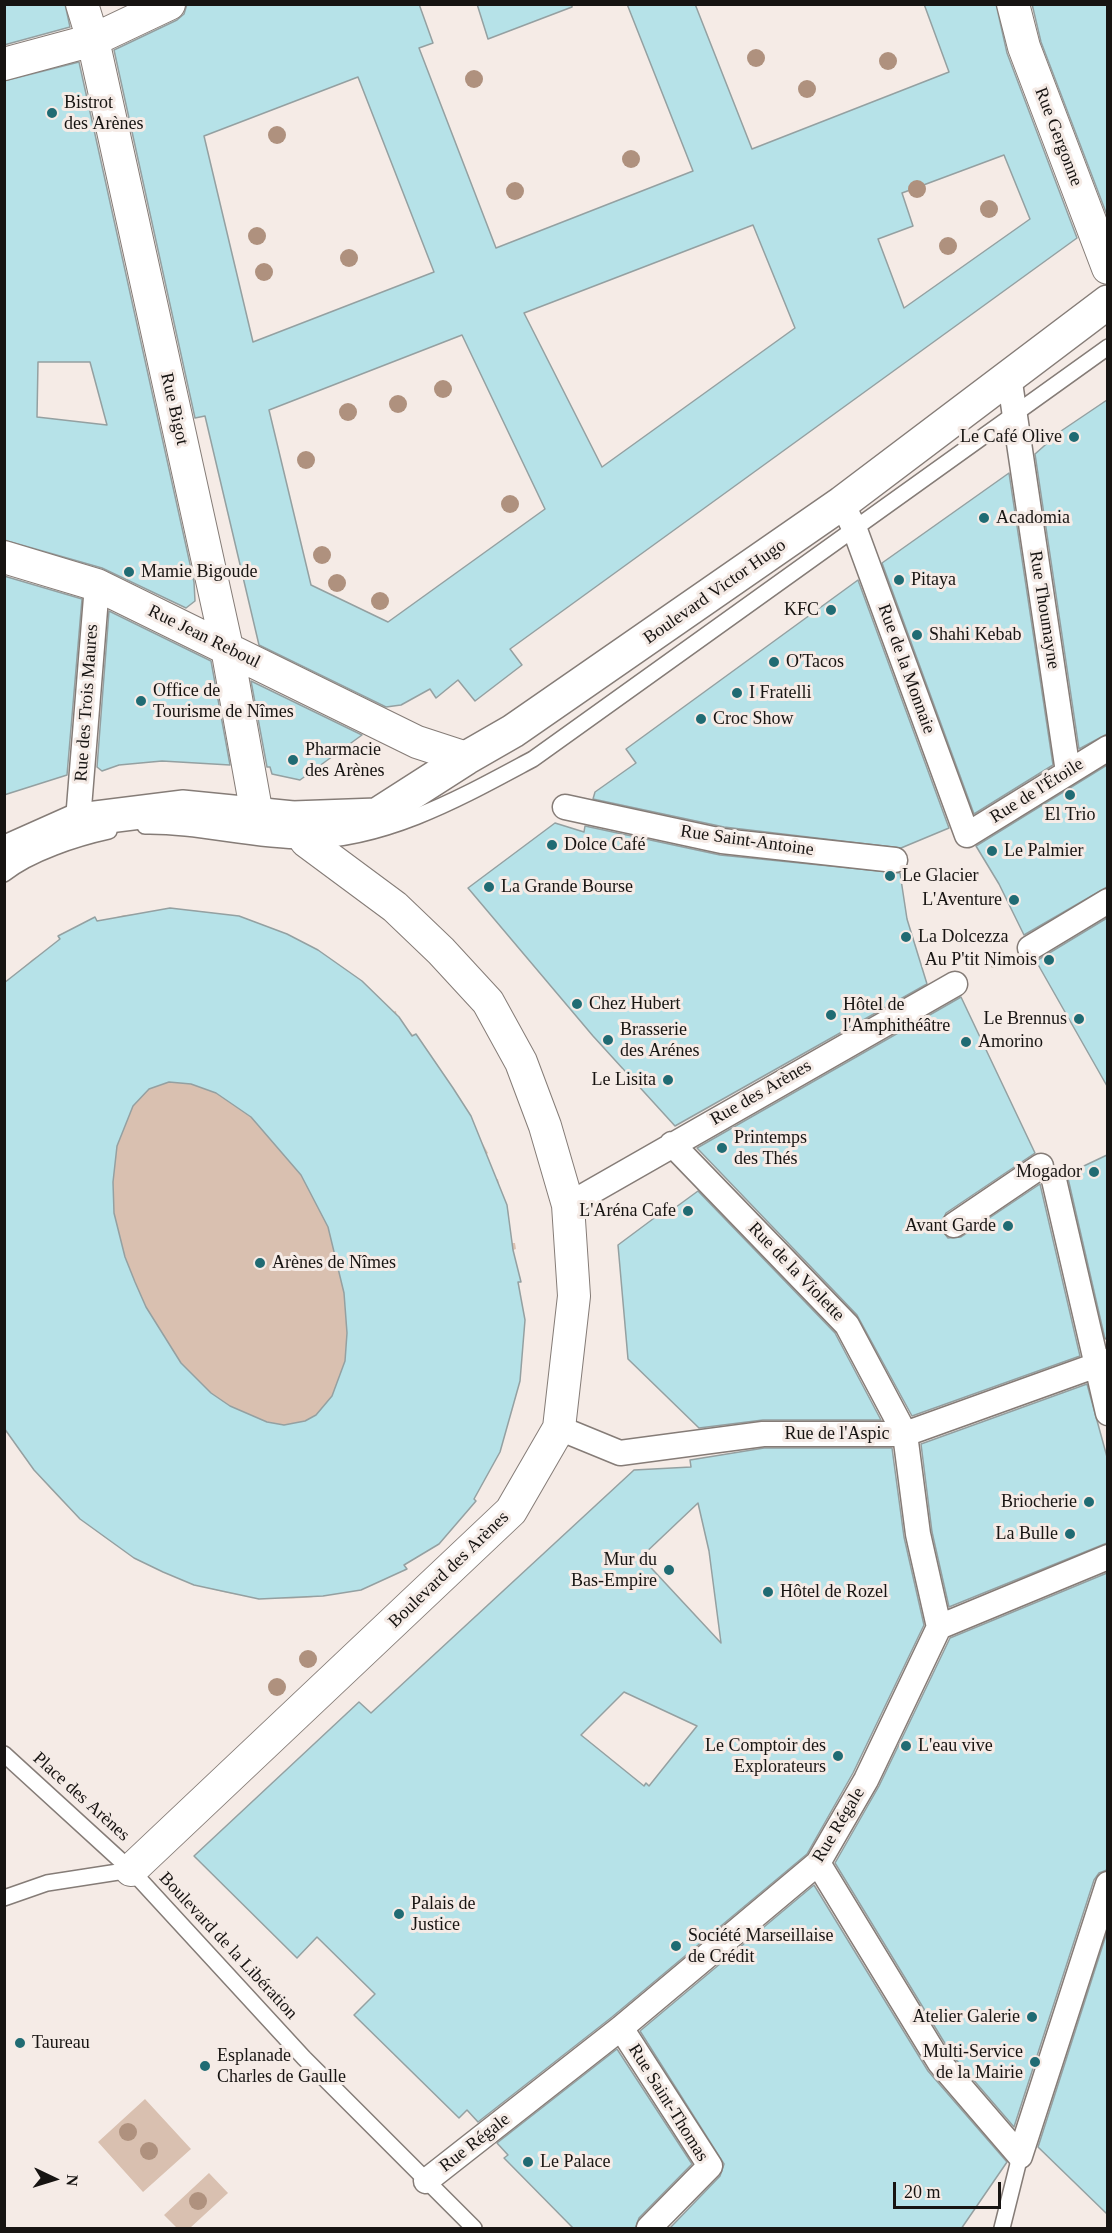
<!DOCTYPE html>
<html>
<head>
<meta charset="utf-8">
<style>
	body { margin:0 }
	#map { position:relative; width:1112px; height:2233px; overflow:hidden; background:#f5ebe6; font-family:"Times New Roman",serif }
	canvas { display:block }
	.frame { position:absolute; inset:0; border:6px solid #171412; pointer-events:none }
	.north { position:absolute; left:24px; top:2149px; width:60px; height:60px; -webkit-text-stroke:4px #f5ebe6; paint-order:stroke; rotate:94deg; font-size:16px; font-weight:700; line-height:24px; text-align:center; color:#171412 }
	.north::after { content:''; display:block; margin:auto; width:21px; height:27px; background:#171412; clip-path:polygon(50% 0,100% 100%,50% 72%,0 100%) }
	.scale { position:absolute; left:893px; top:2182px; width:108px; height:27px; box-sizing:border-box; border:3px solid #171412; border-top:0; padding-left:8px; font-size:18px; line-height:21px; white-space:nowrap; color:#171412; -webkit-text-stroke:4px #f5ebe6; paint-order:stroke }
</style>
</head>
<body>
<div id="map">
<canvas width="1112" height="2233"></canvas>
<div class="frame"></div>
<div class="north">N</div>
<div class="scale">20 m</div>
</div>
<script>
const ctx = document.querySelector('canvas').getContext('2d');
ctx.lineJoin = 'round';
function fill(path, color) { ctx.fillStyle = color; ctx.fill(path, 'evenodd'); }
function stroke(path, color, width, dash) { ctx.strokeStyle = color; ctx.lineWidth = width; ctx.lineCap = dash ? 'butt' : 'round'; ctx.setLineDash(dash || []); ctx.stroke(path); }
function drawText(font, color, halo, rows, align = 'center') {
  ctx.font = font + ' "Times New Roman",serif'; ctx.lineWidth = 6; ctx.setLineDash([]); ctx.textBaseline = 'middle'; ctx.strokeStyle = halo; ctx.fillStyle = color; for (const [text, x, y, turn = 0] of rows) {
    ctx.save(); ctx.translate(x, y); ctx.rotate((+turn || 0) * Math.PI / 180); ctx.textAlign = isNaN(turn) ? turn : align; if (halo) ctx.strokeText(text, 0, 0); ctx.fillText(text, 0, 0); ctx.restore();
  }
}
fill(new Path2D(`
	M 162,909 L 162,912 L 190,912 L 191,910 L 229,915 L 286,936 L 287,934 L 314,951 L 317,949 L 342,970 L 345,969 L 393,1012 L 396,1011 L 397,1018 L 413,1035 L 416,1034 L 417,1040 L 433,1061 L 435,1061 L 468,1117 L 471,1115 L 470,1121 L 488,1153 L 485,1156 L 495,1180 L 498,1179 L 504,1211 L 508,1210 L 509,1216 L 506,1217 L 512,1243 L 515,1243 L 516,1249 L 513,1250 L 516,1276 L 520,1276 L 521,1282 L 518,1282 L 523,1344 L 512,1411 L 509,1410 L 404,1564 L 406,1569 L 371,1583 L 372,1585 L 367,1587 L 365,1583 C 351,1588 336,1594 321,1596 C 192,1614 70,1536 5,1428 L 5,983 L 33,959 L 60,942 L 58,936 L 63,933 L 124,915 L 157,913 Z
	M 145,2099 L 191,2149 L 143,2192 L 98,2142 Z
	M 209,2173 L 228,2193 L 190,2228 L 177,2228 L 164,2215 Z`), '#d9c0b0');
const building = new Path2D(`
	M 4,4 L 65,4 L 70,27 L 4,45 Z
	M 187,4 L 419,4 L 433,43 L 419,48 L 496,248 L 693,171 L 627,4 L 695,4 L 752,149 L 949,72 L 924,4 L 996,4 L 1007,53 L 1077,238 L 510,649 L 522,665 L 475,701 L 458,680 L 436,698 L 430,689 L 401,705 L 386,707 L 259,645 L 205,416 L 195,418 L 114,50 L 177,20 L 184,14 ZM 358,77 L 434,272 L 253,342 L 204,136 ZM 1004,155 L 1030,219 L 904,308 L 878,239 L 913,226 L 902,193 ZM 753,225 L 795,328 L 602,467 L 524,313 ZM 462,335 L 545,509 L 388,622 L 311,585 L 269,410 Z
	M 477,4 L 572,4 L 572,7 L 488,39 Z
	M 1032,4 L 1107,4 L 1107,215 L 1041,42 Z
	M 79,62 L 194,582 L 195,601 L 186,608 L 102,568 L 4,540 L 4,81 ZM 38,362 L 90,362 L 107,425 L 37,417 Z
	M 1107,400 L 1107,734 L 1079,749 L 1035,454 L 1061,431 Z
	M 1009,473 L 1053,765 L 974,814 L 882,563 Z
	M 4,576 L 82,599 L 67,775 L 4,795 Z
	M 858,580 L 949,828 L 901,848 L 724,827 L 593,799 L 595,792 L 636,763 L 626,749 Z
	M 109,611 L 211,661 L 230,765 L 162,761 L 119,765 L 102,771 L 97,767 Z
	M 251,681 L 362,735 L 300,780 L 272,774 L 270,767 L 267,767 Z
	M 1107,765 L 1107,887 L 1024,935 L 999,884 L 976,846 Z
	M 555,823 L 584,832 L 585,826 L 720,855 L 900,873 L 907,919 L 927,984 L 675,1126 L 593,1036 L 468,888 Z
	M 170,908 L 239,916 L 287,934 L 318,950 L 362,981 L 399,1017 L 412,1036 L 416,1034 L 453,1088 L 471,1116 L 507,1205 L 513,1250 L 521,1282 L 518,1282 L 525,1320 L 520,1381 L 500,1452 L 474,1499 L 476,1501 L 439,1544 L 404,1565 L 407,1569 L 361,1590 L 323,1596 L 259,1599 L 194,1585 L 163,1572 L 134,1558 L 80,1519 L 34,1470 L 4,1428 L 4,983 L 60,939 L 58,936 L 95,917 L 97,921 ZM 169,1082 L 191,1084 L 216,1093 L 251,1117 L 301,1175 L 328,1227 L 344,1293 L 347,1333 L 345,1361 L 332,1396 L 316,1415 L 305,1421 L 284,1425 L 267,1422 L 230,1406 L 211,1393 L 181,1363 L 146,1307 L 135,1282 L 125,1257 L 114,1213 L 113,1182 L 117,1146 L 133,1106 L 149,1089 Z
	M 1107,918 L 1107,1086 L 1036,961 Z
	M 961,997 L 1035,1153 L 946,1213 L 940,1227 L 948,1238 L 961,1237 L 1040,1184 L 1080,1356 L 912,1416 L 857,1315 L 697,1148 Z
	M 1107,1155 L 1107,1338 L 1105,1339 L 1067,1174 Z
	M 698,1191 L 835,1333 L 881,1420 L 763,1420 L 699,1428 L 628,1359 L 618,1245 L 669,1207 L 672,1210 Z
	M 1087,1384 L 1107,1457 L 1107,1543 L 949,1607 L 932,1532 L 921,1444 Z
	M 764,1448 L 892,1448 L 904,1537 L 924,1625 L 853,1773 L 807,1854 L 612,2017 L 478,2122 L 467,2110 L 459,2118 L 354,2015 L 375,1994 L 317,1937 L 297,1958 L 194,1856 L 359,1702 L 371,1713 L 634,1470 L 691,1467 L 690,1460 ZM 698,1503 L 709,1551 L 721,1643 L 641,1557 ZM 624,1692 L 697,1726 L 649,1786 L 646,1783 L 644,1786 L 581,1735 Z
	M 1107,1573 L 1107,1870 L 1099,1873 L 1094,1880 L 1014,2127 L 952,2055 L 835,1863 L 879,1786 L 950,1638 Z
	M 814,1885 L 928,2071 L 1007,2162 L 961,2229 L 669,2229 L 720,2176 L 724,2164 L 640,2031 Z
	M 1107,1932 L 1107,2214 L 1038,2147 Z
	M 617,2049 L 692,2164 L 639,2218 L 635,2229 L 574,2229 L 504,2158 L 508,2155 L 497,2143 Z`);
fill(building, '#b6e2e8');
stroke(building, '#94a0a1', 1.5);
const service = new Path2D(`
	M 145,826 C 198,825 250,841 304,841 C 387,840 462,797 533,759 L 1108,347
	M 4,874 C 30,853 77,838 109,831
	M 4,1754 L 131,1870 L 304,2058 L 474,2228
	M 4,1898 L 47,1883 L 131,1870
	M 1002,2228 L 1020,2156`);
const pedestrian = new Path2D(`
	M 1009,376 L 1068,772
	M 842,503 L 855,530 L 967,835 L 1108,748
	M 565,807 L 722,841 L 895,860
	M 78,820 L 97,585
	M 1030,948 L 1108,901
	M 672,1144 L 847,1325 L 905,1434 L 918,1534 L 939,1627
	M 1054,1180 L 1108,1413
	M 568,1205 L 955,984
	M 954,1225 L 1041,1166
	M 559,1428 L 620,1453 L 763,1434 L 905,1434 L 1108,1361
	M 818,1863 L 940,2063 L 1020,2156
	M 621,2028 L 710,2166 L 649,2228
	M 1020,2156 L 1108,1884
	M 426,2181 L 621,2028 L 818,1863 L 866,1780 L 939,1627 L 1108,1557`);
const minor = new Path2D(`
	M 82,4 L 93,40 L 227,648 L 257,815
	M 1013,4 L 1024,47 L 1108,268
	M 4,64 L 93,40 L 169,4
	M 4,557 L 97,585 L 417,742 L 466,758
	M 131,1870 L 511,1511 L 559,1428 L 574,1296 L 568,1205 L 545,1126 L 521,1062 L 488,1002 L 441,951 L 395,907 L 306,841 L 293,818`);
const tertiary = new Path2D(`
	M 4,853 L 78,820 L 182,807 L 293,818 L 377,815 L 466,758 L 513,731 L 842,503 L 1108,302`);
stroke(service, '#857c77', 18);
stroke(pedestrian, '#857c77', 27);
stroke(minor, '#857c77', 34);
stroke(tertiary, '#857c77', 36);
stroke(service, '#fff', 15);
stroke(pedestrian, '#fff', 24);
stroke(minor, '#fff', 32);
stroke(tertiary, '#fff', 33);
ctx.fillStyle = '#af917e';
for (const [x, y] of [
	[756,58],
	[888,61],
	[474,79],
	[807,89],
	[277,135],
	[631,159],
	[917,189],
	[515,191],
	[989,209],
	[257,236],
	[948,246],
	[349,258],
	[264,272],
	[443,389],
	[398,404],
	[348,412],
	[306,460],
	[510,504],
	[322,555],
	[337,583],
	[380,601],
	[995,959],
	[308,1659],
	[277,1687],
	[128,2132],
	[149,2151],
	[198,2201]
]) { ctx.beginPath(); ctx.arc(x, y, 9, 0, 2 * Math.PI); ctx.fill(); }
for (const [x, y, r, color] of [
	[52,113,6,"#206b73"],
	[1074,437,6,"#206b73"],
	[984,518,6,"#206b73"],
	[129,572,6,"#206b73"],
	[899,580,6,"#206b73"],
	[831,610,6,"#206b73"],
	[917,635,6,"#206b73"],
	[774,662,6,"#206b73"],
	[737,693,6,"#206b73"],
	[141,701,6,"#206b73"],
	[701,719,6,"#206b73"],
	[293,760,6,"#206b73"],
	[1070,795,6,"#206b73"],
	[552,845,6,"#206b73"],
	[992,851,6,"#206b73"],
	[890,876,6,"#206b73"],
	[489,887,6,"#206b73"],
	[1014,900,6,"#206b73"],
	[906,937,6,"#206b73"],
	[1049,960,6,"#206b73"],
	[577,1004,6,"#206b73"],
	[831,1015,6,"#206b73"],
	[1079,1019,6,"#206b73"],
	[608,1040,6,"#206b73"],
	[966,1042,6,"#206b73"],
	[668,1080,6,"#206b73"],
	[722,1148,6,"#206b73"],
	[1094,1172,6,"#206b73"],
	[688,1211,6,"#206b73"],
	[1008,1226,6,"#206b73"],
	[260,1263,6,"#206b73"],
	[1089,1502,6,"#206b73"],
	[1070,1534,6,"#206b73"],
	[669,1570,6,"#206b73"],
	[768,1592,6,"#206b73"],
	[906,1746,6,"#206b73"],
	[838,1756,6,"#206b73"],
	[399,1914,6,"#206b73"],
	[676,1946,6,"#206b73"],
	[1032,2017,6,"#206b73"],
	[20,2043,6,"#206b73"],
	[1035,2062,6,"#206b73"],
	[205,2066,6,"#206b73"],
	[528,2162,6,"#206b73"]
]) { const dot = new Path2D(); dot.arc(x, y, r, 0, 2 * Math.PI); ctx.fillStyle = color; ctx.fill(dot); stroke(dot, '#f5ebe6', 2); }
drawText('18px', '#171412', '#f5ebe6', [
	["Bistrot",64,103],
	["des Arènes",64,124],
	["Le Café Olive",1062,437,"right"],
	["Acadomia",996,518],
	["Mamie Bigoude",141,572],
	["Pitaya",911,580],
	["KFC",819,610,"right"],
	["Shahi Kebab",929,635],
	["O'Tacos",786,662],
	["Office de",153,691],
	["Tourisme de Nîmes",153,712],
	["I Fratelli",749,693],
	["Croc Show",713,719],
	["Pharmacie",305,750],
	["des Arènes",305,771],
	["El Trio",1070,815,"center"],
	["Dolce Café",564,845],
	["Le Palmier",1004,851],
	["Le Glacier",902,876],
	["La Grande Bourse",501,887],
	["L'Aventure",1002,900,"right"],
	["La Dolcezza",918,937],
	["Au P'tit Nimois",1037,960,"right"],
	["Chez Hubert",589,1004],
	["Hôtel de",843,1005],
	["l'Amphithéâtre",843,1026],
	["Le Brennus",1067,1019,"right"],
	["Brasserie",620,1030],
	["des Arénes",620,1051],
	["Amorino",978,1042],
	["Le Lisita",656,1080,"right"],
	["Printemps",734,1138],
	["des Thés",734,1159],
	["Mogador",1082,1172,"right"],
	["L'Aréna Cafe",676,1211,"right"],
	["Avant Garde",996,1226,"right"],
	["Arènes de Nîmes",272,1263],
	["Briocherie",1077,1502,"right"],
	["La Bulle",1058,1534,"right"],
	["Mur du",657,1560,"right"],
	["Bas-Empire",657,1581,"right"],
	["Hôtel de Rozel",780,1592],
	["Le Comptoir des",826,1746,"right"],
	["Explorateurs",826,1767,"right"],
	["L'eau vive",918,1746],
	["Palais de",411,1904],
	["Justice",411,1925],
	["Société Marseillaise",688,1936],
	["de Crédit",688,1957],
	["Atelier Galerie",1020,2017,"right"],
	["Taureau",32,2043],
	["Multi-Service",1023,2052,"right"],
	["de la Mairie",1023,2073,"right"],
	["Esplanade",217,2056],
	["Charles de Gaulle",217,2077],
	["Le Palace",540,2162]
], 'left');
drawText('18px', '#171412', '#f5ebe6', [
	["Rue Gergonne",1058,137,69],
	["Rue Bigot",174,409,77],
	["Boulevard Victor Hugo",715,592,-35],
	["Rue Thoumayne",1044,610,81],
	["Rue Jean Reboul",204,637,26],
	["Rue de la Monnaie",906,669,70],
	["Rue des Trois Maures",87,703,-86],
	["Rue de l'Étoile",1037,791,-32],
	["Rue Saint-Antoine",747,841,8],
	["Rue des Arènes",761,1093,-30],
	["Rue de la Violette",796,1272,46],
	["Rue de l'Aspic",837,1434],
	["Boulevard des Arènes",449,1570,-44],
	["Place des Arènes",81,1797,42],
	["Rue Régale",839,1825,-59],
	["Boulevard de la Libération",228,1946,47],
	["Rue Saint-Thomas",668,2103,58],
	["Rue Régale",475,2143,-38]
]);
</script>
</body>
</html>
